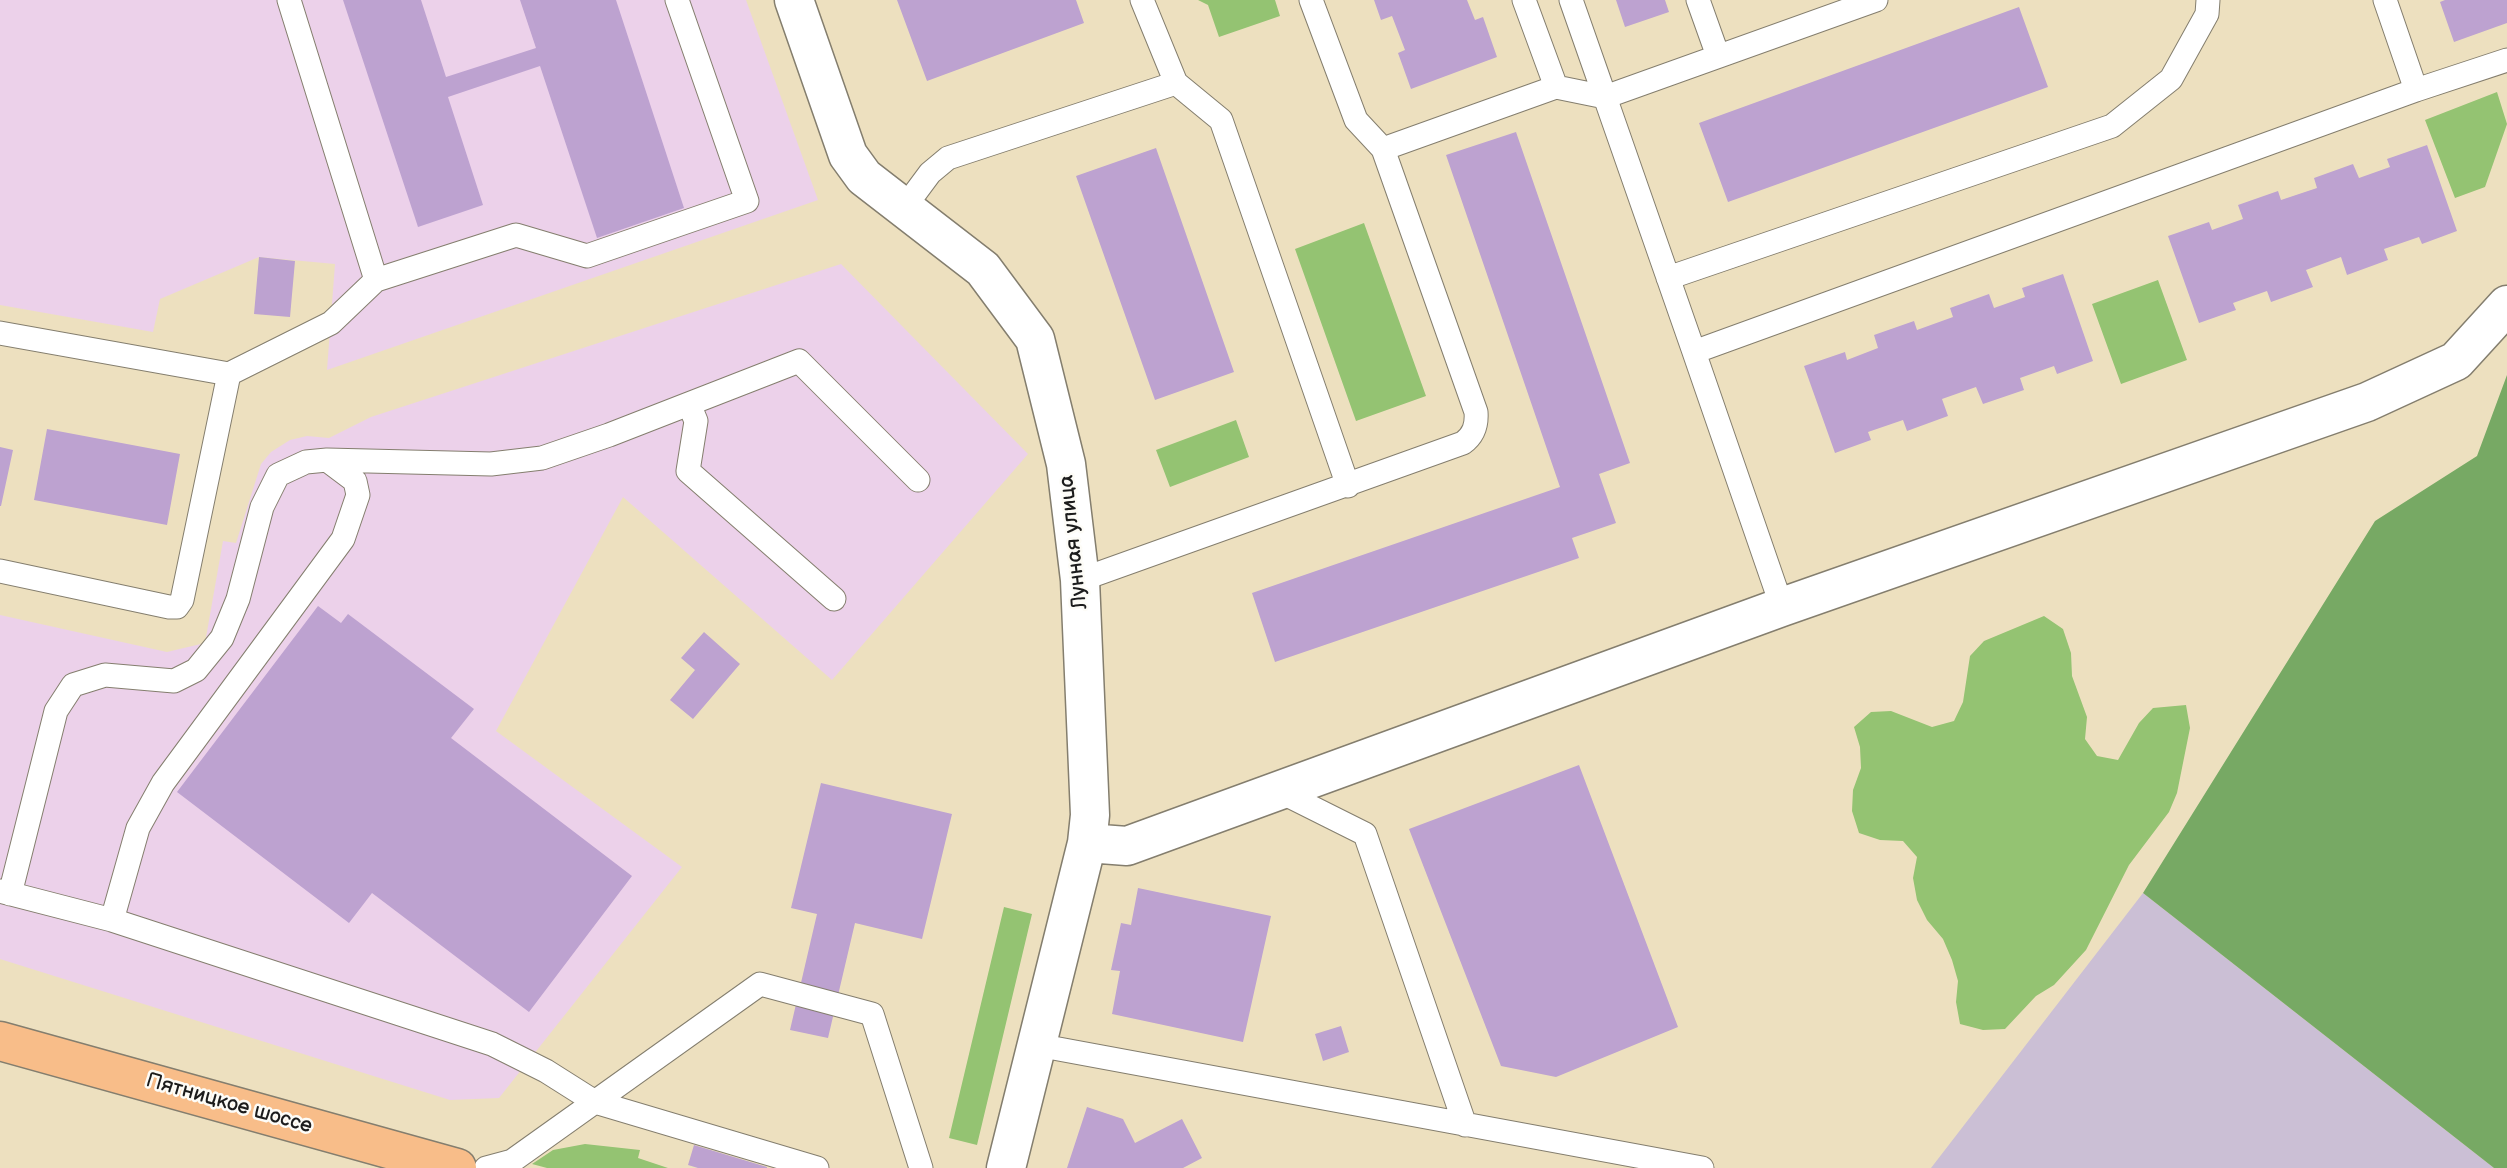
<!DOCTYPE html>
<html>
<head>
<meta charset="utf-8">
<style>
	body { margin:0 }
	canvas { display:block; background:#ede0bf }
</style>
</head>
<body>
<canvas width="2507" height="1168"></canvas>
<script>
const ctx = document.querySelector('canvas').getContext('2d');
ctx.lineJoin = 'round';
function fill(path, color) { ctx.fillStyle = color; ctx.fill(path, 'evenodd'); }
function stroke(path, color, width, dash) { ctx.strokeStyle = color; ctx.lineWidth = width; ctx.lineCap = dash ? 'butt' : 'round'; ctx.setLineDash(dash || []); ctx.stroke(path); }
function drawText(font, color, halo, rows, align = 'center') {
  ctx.font = font + ' "Balsamiq Sans",sans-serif'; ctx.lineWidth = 5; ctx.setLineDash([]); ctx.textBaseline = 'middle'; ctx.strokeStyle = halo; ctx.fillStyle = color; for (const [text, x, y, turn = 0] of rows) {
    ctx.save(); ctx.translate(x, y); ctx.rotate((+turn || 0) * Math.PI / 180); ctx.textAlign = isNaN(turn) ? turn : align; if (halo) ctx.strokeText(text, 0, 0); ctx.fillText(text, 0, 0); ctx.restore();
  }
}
fill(new Path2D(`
	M 0,0 L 746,0 L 818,200 L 327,370 L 335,264 L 259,257 L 160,299 L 153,332 L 0,305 Z
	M 841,264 L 1028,454 L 832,680 L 623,497 L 496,731 L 682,867 L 499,1098 L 450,1100 L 0,959 L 0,615 L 167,652 L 205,643 L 223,541 L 236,543 L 261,464 L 271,452 L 290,440 L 307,436 L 329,438 L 371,417 Z`), '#ecd1ea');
fill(new Path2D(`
	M 2143,893 L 2494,1168 L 1931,1168 Z`), '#cbbfd5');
fill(new Path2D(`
	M 1198,0 L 1275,0 L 1280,16 L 1219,37 L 1208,5 Z
	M 2497,92 L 2507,124 L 2485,187 L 2455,198 L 2425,120 Z
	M 1364,223 L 1426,396 L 1356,421 L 1295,249 Z
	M 2158,280 L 2187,360 L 2121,384 L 2092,304 Z
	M 1236,420 L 1249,457 L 1170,487 L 1156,450 Z
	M 2044,616 L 2063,629 L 2071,653 L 2072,676 L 2087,717 L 2085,739 L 2097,756 L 2118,760 L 2139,723 L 2153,708 L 2186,705 L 2190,728 L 2177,793 L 2169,812 L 2129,865 L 2086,950 L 2054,985 L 2036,996 L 2005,1029 L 1983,1030 L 1960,1024 L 1956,1002 L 1958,981 L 1952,960 L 1943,939 L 1927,920 L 1917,900 L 1913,878 L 1917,857 L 1903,841 L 1880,840 L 1859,833 L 1852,811 L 1853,790 L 1861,768 L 1860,747 L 1854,727 L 1871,712 L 1891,711 L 1932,727 L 1954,721 L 1963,702 L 1970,656 L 1984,641 Z
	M 1004,907 L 1032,914 L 977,1145 L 949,1138 Z
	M 585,1144 L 640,1150 L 638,1158 L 668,1168 L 547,1168 L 532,1164 L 553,1150 Z`), '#94c372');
fill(new Path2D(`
	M 2507,375 L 2507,1168 L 2494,1168 L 2143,893 L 2375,521 L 2477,456 Z`), '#77a964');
fill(new Path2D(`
	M 343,0 L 421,0 L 446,77 L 536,48 L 520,0 L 616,0 L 684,208 L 597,238 L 540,66 L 448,97 L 483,205 L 418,227 Z
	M 897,0 L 1076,0 L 1084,23 L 927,81 Z
	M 1374,0 L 1467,0 L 1475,20 L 1483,17 L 1497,57 L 1411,89 L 1398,53 L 1405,50 L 1392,16 L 1381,20 Z
	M 1616,0 L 1665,0 L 1669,12 L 1625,27 Z
	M 2445,0 L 2507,0 L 2507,23 L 2454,42 L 2440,2 Z
	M 2019,7 L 2048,87 L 1728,202 L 1699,123 Z
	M 1516,132 L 1630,463 L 1599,474 L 1616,523 L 1572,538 L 1579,558 L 1275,662 L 1252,593 L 1560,487 L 1446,155 Z
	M 2427,145 L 2457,231 L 2422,244 L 2419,237 L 2384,249 L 2388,260 L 2347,275 L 2341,257 L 2306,270 L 2313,287 L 2271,302 L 2267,291 L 2233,303 L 2236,310 L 2199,323 L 2168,236 L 2209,222 L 2212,230 L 2243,219 L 2238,205 L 2278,191 L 2281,200 L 2317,188 L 2314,178 L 2353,164 L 2359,178 L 2390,167 L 2387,159 Z
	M 1156,148 L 1234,372 L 1155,400 L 1076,176 Z
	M 259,257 L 295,261 L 290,317 L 254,314 Z
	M 2063,274 L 2093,361 L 2057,374 L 2054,366 L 2020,378 L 2024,390 L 1983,404 L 1976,387 L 1942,399 L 1948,416 L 1907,431 L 1903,420 L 1868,432 L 1871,440 L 1835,453 L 1804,366 L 1845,352 L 1847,360 L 1878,348 L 1874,335 L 1914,321 L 1917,330 L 1953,317 L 1950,308 L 1989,294 L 1994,308 L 2025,297 L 2022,288 Z
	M 47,429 L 180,454 L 167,525 L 34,500 Z
	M 0,447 L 13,450 L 1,506 L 0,506 Z
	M 318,606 L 341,623 L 348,614 L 474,709 L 451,738 L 632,876 L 529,1012 L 372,893 L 349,923 L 177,792 Z
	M 704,632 L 740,664 L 693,719 L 670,700 L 695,670 L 681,658 Z
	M 1579,765 L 1678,1027 L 1556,1077 L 1501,1066 L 1409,829 Z
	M 821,783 L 952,814 L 922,939 L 855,923 L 828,1038 L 790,1030 L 817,914 L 791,908 Z
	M 1138,888 L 1271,916 L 1243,1042 L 1112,1014 L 1120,971 L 1111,970 L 1121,923 L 1131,925 Z
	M 1341,1026 L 1349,1052 L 1323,1061 L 1315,1034 Z
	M 1087,1107 L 1123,1119 L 1135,1143 L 1182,1119 L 1202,1158 L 1183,1168 L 1067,1168 Z
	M 694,1145 L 767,1167 L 767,1168 L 698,1168 L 688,1165 Z`), '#bda2d0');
const service = new Path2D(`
	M 289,0 L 376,280
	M 1524,0 L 1556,87
	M 1571,0 L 1605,97 L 1876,0
	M 1698,0 L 1718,56
	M 1176,83 L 1221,120 L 1348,486
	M 2416,90 L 2507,60
	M 1383,149 L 1556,87 L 1605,97 L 1694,352
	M 904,208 L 930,173 L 948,158 L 1176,83 L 1142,0
	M 1668,278 L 2112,126 L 2171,79 L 2207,14 L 2208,0
	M 0,333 L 229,374 L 331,323 L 376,280 L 516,235 L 587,256 L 747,201 L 677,0
	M 689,404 L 696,421 L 688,471 L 834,599
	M 327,460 L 491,464 L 542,458 L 609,435 L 799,361 L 918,480
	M 0,571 L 169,607 L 177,607 L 182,600 L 229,374
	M 1080,580 L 1463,443 C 1474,435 1477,425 1476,412 L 1383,149 L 1356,120 L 1311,0
	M 1782,607 L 1694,352 L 2416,90 L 2385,0
	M 1281,792 L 1365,834 L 1465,1125
	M 0,891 L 112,920 L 492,1044 L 546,1071 L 595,1102 L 817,1168
	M 10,894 L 56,711 L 73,685 L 105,675 L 174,681 L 196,670 L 222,638 L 238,599 L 262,507 L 278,475 L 306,462 L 327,460 L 355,481 L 358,495 L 343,539 L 163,783 L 138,828 L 112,920
	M 1037,1045 L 1702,1168
	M 486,1168 L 512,1161 L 760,984 L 872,1014 L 921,1168`);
const minor = new Path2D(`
	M 794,0 L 848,155 L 864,177 L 983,269 L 1035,339 L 1066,464 L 1080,580 L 1090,815 L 1087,843 L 1006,1168
	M 1087,843 L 1127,846 L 1782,607 L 2367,402 L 2456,361 L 2507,305`);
const primary = new Path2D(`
	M 0,1041 L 457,1168`);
stroke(service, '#847e6e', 25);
stroke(minor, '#847e6e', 41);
stroke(primary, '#847e6e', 41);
stroke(service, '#fff', 23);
stroke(minor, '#fff', 38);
stroke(primary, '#f8bd89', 38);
drawText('21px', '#1c1c1c', '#fdfcf7', [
	["Лунная улица",1074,542,-96],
	["Пятницкое шоссе",229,1104,16]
]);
</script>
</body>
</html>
